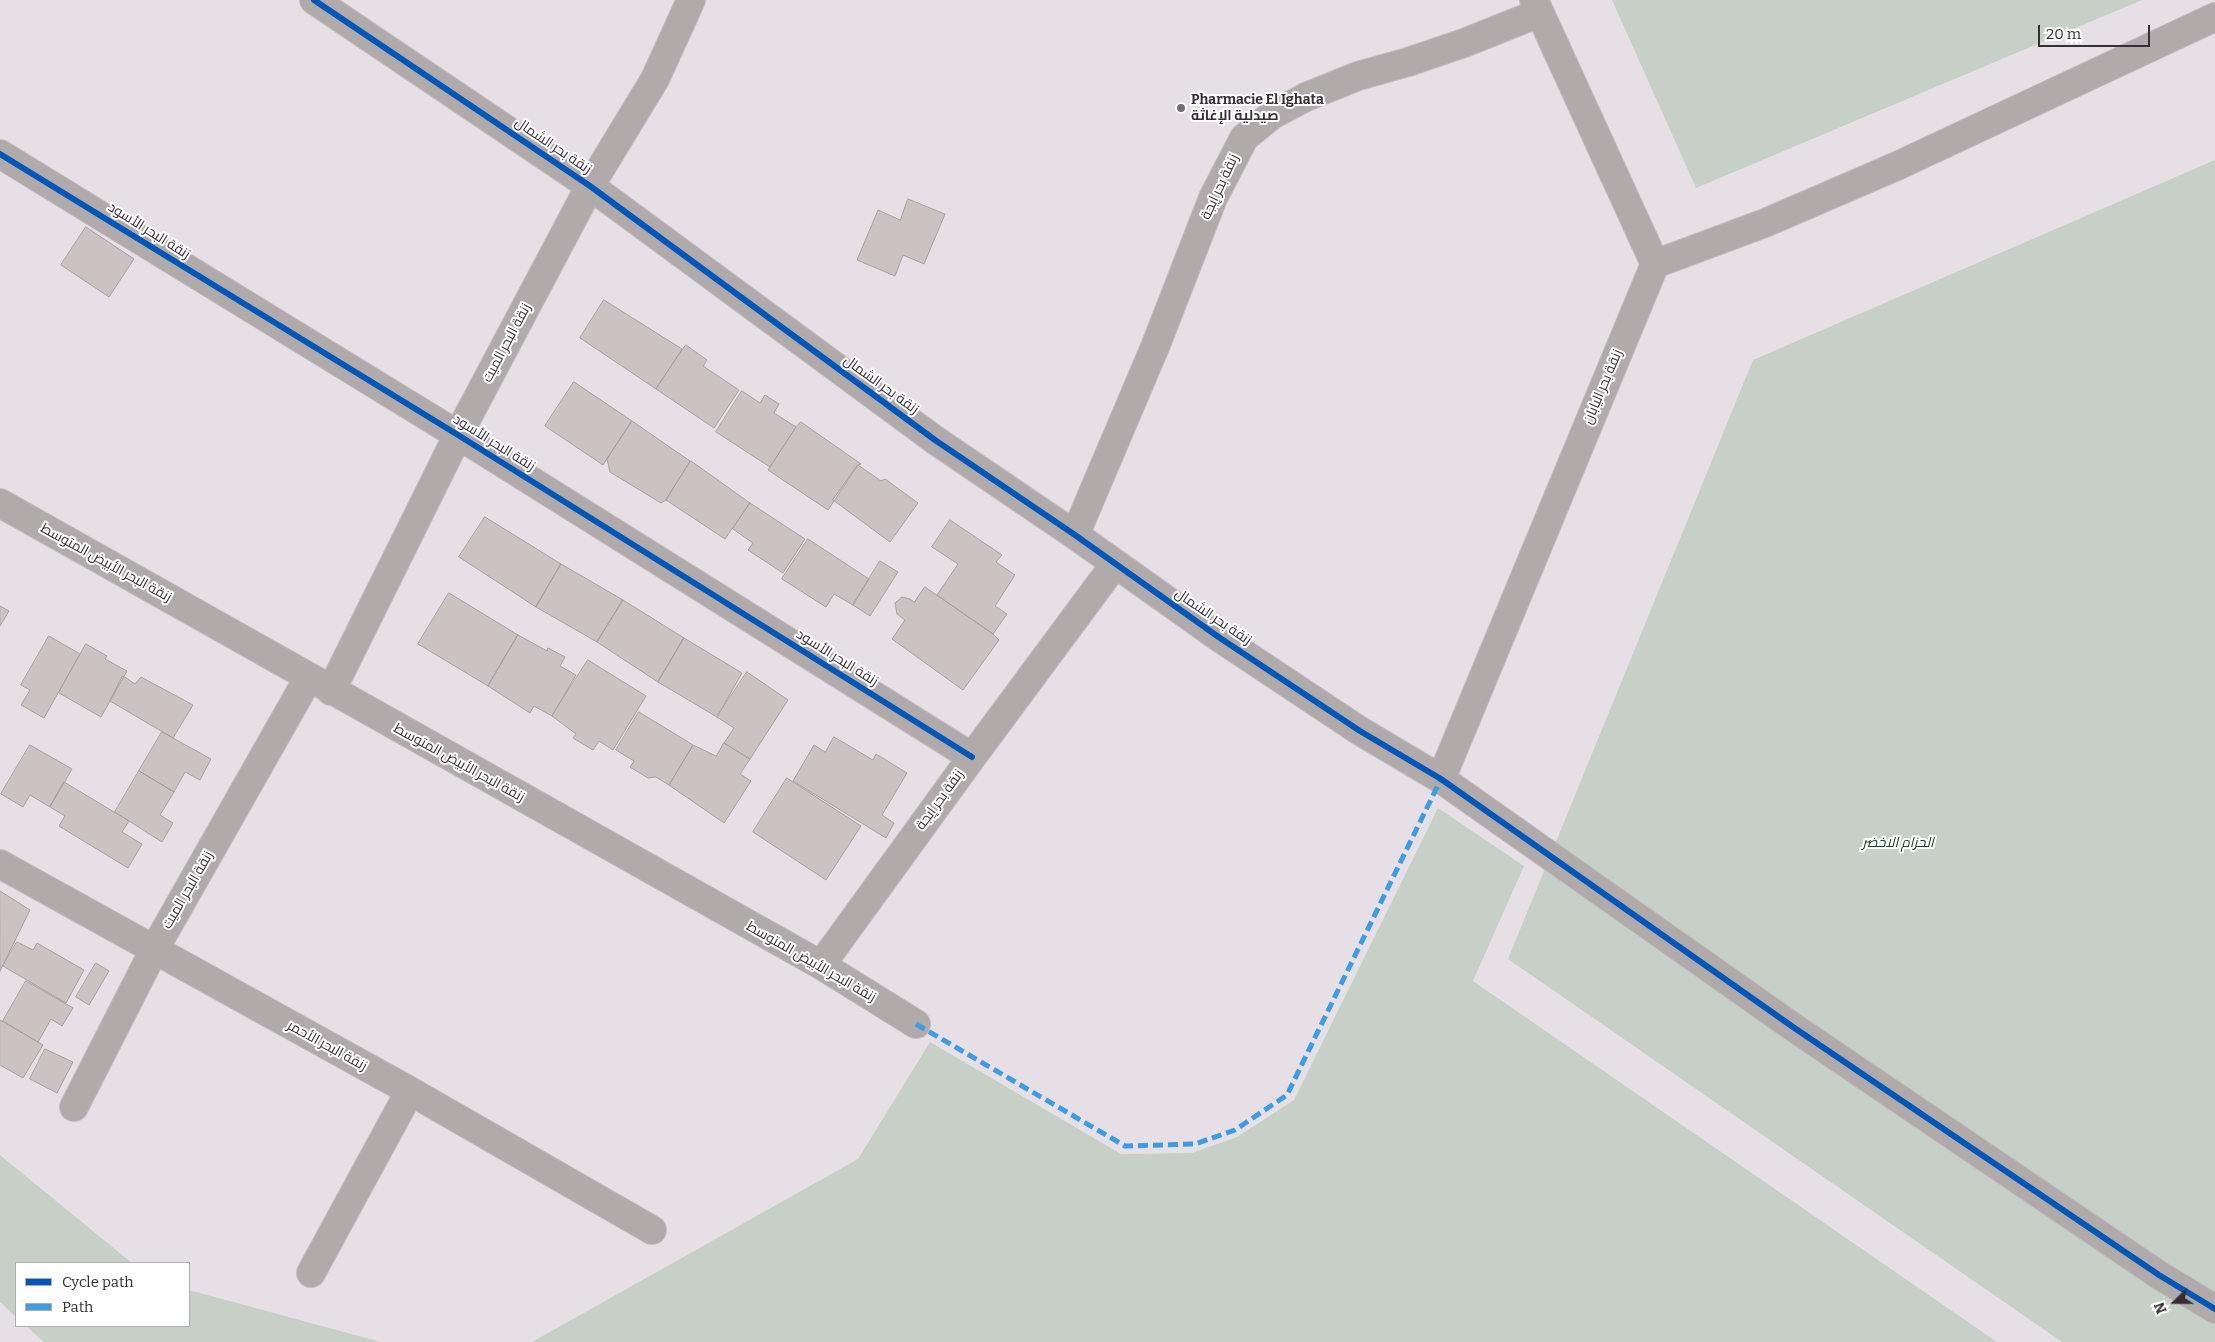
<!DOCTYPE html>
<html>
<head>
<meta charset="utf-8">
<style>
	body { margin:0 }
	#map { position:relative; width:2215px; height:1342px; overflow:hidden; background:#e6e0e6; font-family:Bitter,serif }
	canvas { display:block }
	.legend { position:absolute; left:15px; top:1262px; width:175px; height:65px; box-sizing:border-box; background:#fff; border:1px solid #aeacae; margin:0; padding:6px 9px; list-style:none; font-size:15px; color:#352f35 }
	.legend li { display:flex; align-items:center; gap:10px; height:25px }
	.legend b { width:25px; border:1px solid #aeacae }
	.north { position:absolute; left:2150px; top:1277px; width:50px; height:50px; -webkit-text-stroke:4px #fff; paint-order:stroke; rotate:248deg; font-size:14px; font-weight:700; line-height:20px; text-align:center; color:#352f35 }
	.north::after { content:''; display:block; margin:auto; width:18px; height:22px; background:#352f35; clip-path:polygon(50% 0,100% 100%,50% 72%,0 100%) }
	.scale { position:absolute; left:2038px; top:25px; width:112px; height:22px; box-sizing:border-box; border:2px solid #352f35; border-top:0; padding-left:6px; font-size:15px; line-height:18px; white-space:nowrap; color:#352f35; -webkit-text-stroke:4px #fff; paint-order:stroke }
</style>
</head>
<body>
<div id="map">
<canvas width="2215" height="1342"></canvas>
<ul class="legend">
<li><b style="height:6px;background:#0057b8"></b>Cycle path</li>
<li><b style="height:6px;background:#3e9de2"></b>Path</li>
</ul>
<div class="north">N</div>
<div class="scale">20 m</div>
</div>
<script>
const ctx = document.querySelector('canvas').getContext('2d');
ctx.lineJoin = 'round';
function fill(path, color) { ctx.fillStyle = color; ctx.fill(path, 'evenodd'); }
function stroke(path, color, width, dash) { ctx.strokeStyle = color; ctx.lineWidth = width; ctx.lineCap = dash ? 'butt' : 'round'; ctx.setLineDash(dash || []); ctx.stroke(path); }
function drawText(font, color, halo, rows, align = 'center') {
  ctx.font = font + ' Bitter,Cairo,serif'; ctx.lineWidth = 4; ctx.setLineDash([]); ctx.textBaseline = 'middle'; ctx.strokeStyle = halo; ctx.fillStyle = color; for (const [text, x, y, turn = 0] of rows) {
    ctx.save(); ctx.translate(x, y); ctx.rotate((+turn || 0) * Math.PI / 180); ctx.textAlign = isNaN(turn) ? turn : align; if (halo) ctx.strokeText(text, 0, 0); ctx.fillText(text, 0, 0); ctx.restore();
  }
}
fill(new Path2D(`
	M 1612,0 L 2142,0 L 1696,188 Z
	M 2215,160 L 2215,1342 L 2062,1342 L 1508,959 L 1753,360 Z
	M 1438,808 L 1524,866 L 1473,981 L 1997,1342 L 532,1342 L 858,1159 L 930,1042 L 1121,1154 L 1192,1153 L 1237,1137 L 1294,1100 Z
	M 0,1155 L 132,1263 L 16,1263 L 16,1317 L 0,1302 Z
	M 189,1290 L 381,1342 L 44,1342 L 26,1326 L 189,1326 Z`), '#c6d0c7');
const building = new Path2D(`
	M 908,199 L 945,214 L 924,264 L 903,255 L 895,276 L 857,260 L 878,210 L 900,220 Z
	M 86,227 L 134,259 L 109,297 L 61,265 Z
	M 604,300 L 682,349 L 656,389 L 580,338 Z
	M 686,345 L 707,360 L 703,366 L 739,390 L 714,428 L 656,389 Z
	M 574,382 L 632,421 L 603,465 L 545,426 Z
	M 742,391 L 760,403 L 765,395 L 779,404 L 774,413 L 796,427 L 770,467 L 716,432 Z
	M 632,421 L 690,461 L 666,500 L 661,503 L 610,472 L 607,459 Z
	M 801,422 L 861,464 L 858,465 L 828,510 L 768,470 L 796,427 Z
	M 691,461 L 750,503 L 725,539 L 666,500 Z
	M 858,465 L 881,481 L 885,479 L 918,503 L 890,542 L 833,500 Z
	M 750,503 L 805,539 L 783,573 L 748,550 L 753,543 L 733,529 Z
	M 485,517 L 561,564 L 536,607 L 459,557 Z
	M 950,520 L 1002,555 L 996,562 L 1015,575 L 995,606 L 1007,614 L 993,634 L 937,595 L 958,564 L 932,547 Z
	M 808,539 L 869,579 L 853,605 L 834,594 L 826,607 L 782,579 Z
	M 880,561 L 898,572 L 870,616 L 853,605 Z
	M 561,564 L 623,600 L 597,642 L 536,607 Z
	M 925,587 L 993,634 L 999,640 L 963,690 L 892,639 L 905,620 L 897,614 L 895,603 L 902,597 L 910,599 L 914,602 Z
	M 449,593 L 518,635 L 488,686 L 418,644 Z
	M 623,600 L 684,638 L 658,682 L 597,642 Z
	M 0,606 L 9,611 L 0,626 Z
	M 518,635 L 547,651 L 548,648 L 565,657 L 560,666 L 576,675 L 552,716 L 534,706 L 530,713 L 488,686 Z
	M 49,636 L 80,654 L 44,718 L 21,705 L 30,690 L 21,685 Z
	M 684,638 L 742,673 L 717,717 L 658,682 Z
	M 86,644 L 107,656 L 105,659 L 127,671 L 101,717 L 59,693 Z
	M 588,660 L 646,696 L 613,750 L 599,741 L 593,750 L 573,738 L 576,734 L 552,716 Z
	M 747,672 L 788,700 L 750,759 L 724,743 L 734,728 L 717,717 Z
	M 123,676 L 135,684 L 141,677 L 193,705 L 173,738 L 110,701 Z
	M 639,712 L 693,745 L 669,785 L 656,777 L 648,778 L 630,767 L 634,761 L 616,750 Z
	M 162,732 L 211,759 L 200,780 L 185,772 L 174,792 L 139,771 Z
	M 834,737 L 873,760 L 876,754 L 907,773 L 882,815 L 894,823 L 886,838 L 793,781 L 814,745 L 825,752 Z
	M 724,743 L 750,759 L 740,774 L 751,781 L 724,823 L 669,785 L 693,745 L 716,756 Z
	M 30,745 L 72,769 L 50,807 L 30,795 L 23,807 L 1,794 Z
	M 139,771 L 174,792 L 160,815 L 173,823 L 162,842 L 115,812 Z
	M 787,778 L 861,826 L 826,880 L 753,832 Z
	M 64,782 L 129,821 L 122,832 L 142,844 L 128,868 L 59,826 L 65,816 L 50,807 Z
	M 0,891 L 30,910 L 0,971 Z
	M 17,942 L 33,950 L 37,943 L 84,970 L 66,1003 L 3,966 Z
	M 96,963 L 109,971 L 89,1005 L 76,997 Z
	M 26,981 L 73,1008 L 62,1026 L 51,1019 L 38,1042 L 3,1021 Z
	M 0,1020 L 43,1045 L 23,1078 L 0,1065 Z
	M 45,1049 L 73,1062 L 57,1093 L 30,1079 Z`);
fill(building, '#cbc3c2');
stroke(building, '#a6a0a1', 1);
const minor = new Path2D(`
	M 314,0 L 590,186 L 935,440 L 1075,535 L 1220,638 L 1360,731 L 1441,779 L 1793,1027 L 2159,1275 L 2215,1309
	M 0,154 L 458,435 L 972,757
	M 1655,264 L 1765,223 L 1897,166 L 2215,17
	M 0,503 L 821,965 L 916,1024
	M 1075,535 L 1155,347 L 1213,198 L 1244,138 L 1272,115 L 1306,97 L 1358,76 L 1408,62 L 1464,43 L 1539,13
	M 331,691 L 458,435 L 590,186 L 655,79 L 691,0
	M 1441,779 L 1655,264 L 1534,0
	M 0,864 L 410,1091 L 652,1230
	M 821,965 L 972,757 L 1115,564
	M 74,1107 L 154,950 L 309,677
	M 311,1273 L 410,1091`);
stroke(minor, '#c2bdc2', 30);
stroke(minor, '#b0aaaa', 28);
stroke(new Path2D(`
	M 916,1024 L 1125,1146 L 1195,1144 L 1235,1130 L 1287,1095 L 1441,779`), '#3e9de2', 5, [10, 5]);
stroke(new Path2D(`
	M 314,0 L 590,186 L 935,440 L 1075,535 L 1220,638 L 1360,731 L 1441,779 L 1793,1027 L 2159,1275 L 2215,1309
	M 0,154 L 458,435 L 972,757`), '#0057b8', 6);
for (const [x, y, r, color] of [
	[1181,108,5,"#736d73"]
]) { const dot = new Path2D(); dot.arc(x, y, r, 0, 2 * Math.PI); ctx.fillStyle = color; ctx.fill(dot); stroke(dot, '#fff', 2); }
drawText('bold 14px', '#352f35', '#fff', [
	["Pharmacie El Ighata",1191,100],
	["صيدلية الإغاثة",1191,116]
], 'left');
drawText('14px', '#352f35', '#fff', [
	["زنقة بحر الشمال",553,146,34],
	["زنقة بحر إيجة",1220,187,-65],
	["زنقة البحر الأسود",149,231,32],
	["زنقة البحر الميت",507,343,-62],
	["زنقة بحر الشمال",881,385,36],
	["زنقة بحر اليابان",1603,387,-67],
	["زنقة البحر الأسود",494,443,32],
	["زنقة البحر الأبيض المتوسط",106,563,29],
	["زنقة بحر الشمال",1213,617,34],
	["زنقة البحر الأسود",837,658,32],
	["زنقة البحر الأبيض المتوسط",459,763,29],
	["زنقة بحر إيجة",940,800,-54],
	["زنقة البحر الميت",188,890,-60],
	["زنقة البحر الأبيض المتوسط",811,962,30],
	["زنقة البحر الأحمر",327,1046,29]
]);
drawText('italic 14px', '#1a421f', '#fff', [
	["الحزام الاخضر",1898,843]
]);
</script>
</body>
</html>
